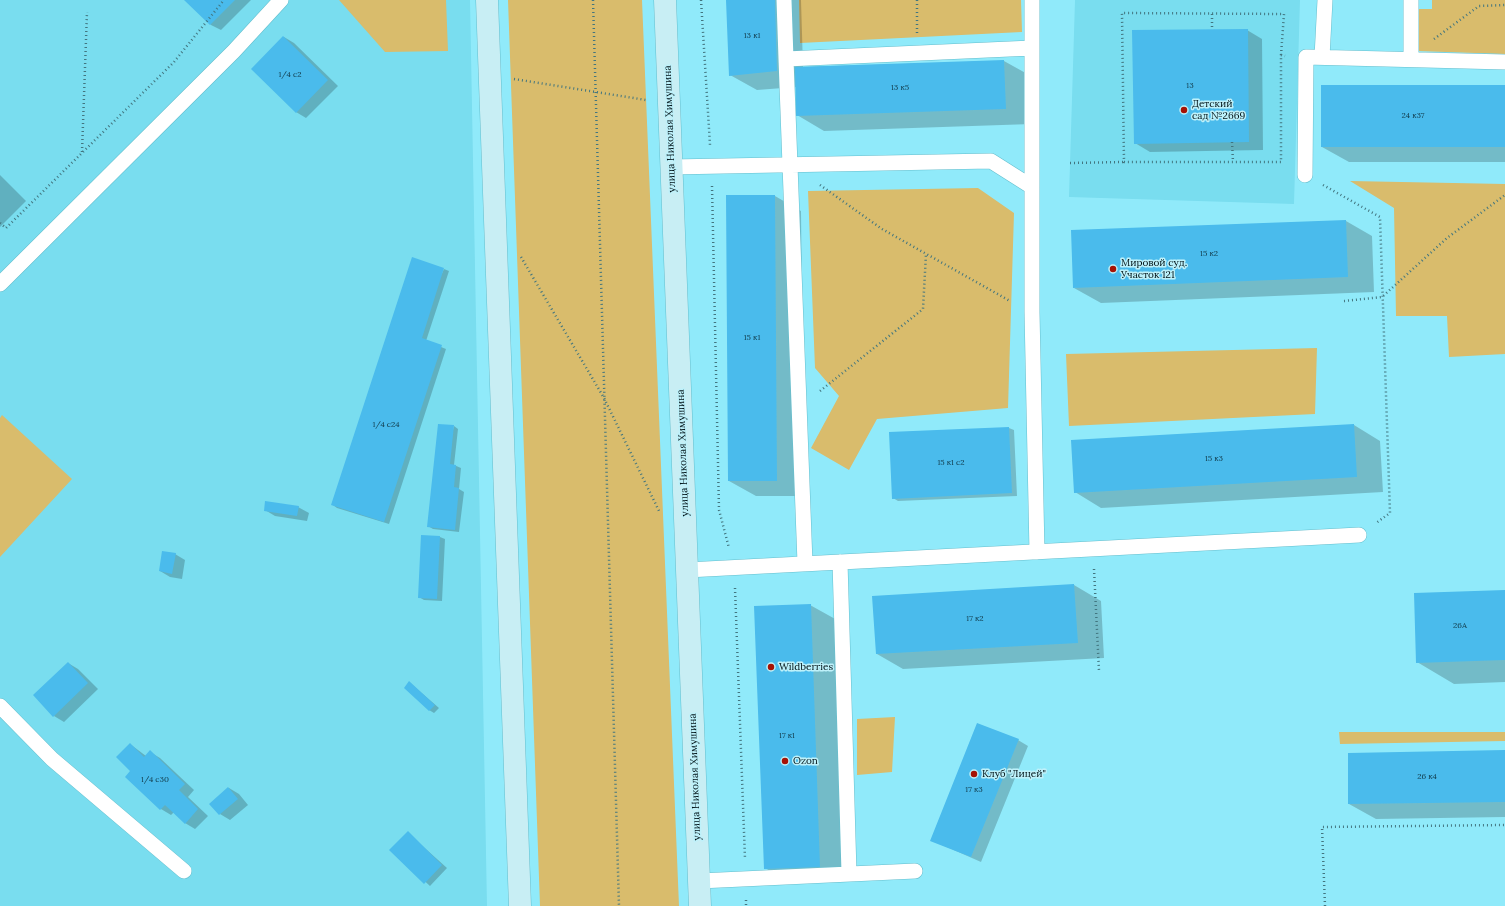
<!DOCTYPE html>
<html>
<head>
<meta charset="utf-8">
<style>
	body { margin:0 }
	canvas { display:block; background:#90eafa }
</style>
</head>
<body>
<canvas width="1505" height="906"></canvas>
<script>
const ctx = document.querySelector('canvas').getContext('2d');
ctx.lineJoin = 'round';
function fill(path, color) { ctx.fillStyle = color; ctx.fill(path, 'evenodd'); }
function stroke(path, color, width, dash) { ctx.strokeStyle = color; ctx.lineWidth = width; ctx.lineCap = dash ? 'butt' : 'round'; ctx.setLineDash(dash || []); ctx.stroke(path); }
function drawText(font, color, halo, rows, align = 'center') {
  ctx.font = font + ' Lora,serif'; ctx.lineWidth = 3; ctx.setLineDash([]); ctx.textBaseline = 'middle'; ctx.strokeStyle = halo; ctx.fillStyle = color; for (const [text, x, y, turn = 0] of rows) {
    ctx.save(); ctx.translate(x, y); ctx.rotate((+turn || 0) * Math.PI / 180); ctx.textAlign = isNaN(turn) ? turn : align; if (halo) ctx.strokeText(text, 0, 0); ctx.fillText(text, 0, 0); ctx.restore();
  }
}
fill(new Path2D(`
	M 0,0 L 470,0 L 487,906 L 0,906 Z
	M 1075,0 L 1300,0 L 1294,204 L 1069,197 Z`), '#79ddef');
fill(new Path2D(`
	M 339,0 L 446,0 L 448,51 L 385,52 Z
	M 508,0 L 642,0 L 679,906 L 540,906 Z
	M 799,0 L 1021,0 L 1022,32 L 800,43 Z
	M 1432,0 L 1505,0 L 1505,54 L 1417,51 L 1419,9 L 1432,9 Z
	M 1350,181 L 1505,184 L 1505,354 L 1449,357 L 1447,316 L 1396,316 L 1394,208 Z
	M 978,188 L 1014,213 L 1008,408 L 877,419 L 849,470 L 811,448 L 839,396 L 815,368 L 808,191 Z
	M 1317,348 L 1315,414 L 1069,426 L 1066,354 Z
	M 2,415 L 72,479 L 0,557 L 0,418 Z
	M 895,717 L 892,772 L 857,775 L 857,719 Z
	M 1339,732 L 1505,732 L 1505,741 L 1340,744 Z`), '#d9bc6c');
fill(new Path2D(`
	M 186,0 L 251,0 L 221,30 L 211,25 Z
	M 727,0 L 801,0 L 803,67 L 1004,61 L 1031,76 L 1032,124 L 824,131 L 797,115 L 796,87 L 757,90 L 730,75 Z
	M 1247,30 L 1262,39 L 1263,150 L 1150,152 L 1135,143 Z
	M 284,37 L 294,43 L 338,86 L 306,118 L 296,112 Z
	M 1505,86 L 1505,162 L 1349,162 L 1322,147 Z
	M 0,175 L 26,201 L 0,227 Z
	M 775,196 L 801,211 L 804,496 L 756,496 L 729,481 Z
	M 1346,221 L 1372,236 L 1374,292 L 1101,303 L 1074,288 Z
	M 444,269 L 449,271 L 426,341 L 446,349 L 389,524 L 337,508 L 333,505 Z
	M 1354,425 L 1380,441 L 1383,492 L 1101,508 L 1075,492 Z
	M 454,426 L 458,429 L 454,465 L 461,468 L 459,489 L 464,492 L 459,532 L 433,529 L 428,526 Z
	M 1009,428 L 1014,430 L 1017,496 L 898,501 L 893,498 Z
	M 298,507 L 309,513 L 307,521 L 275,516 L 265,510 Z
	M 422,536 L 440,537 L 445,539 L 442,601 L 424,600 L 419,597 Z
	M 175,554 L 185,560 L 182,579 L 170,577 L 160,571 Z
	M 1074,585 L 1101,601 L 1104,658 L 903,669 L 877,654 L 874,597 Z
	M 1505,591 L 1505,682 L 1454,684 L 1417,662 Z
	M 810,605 L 837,620 L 847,882 L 792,883 L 765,868 Z
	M 68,663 L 78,669 L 98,689 L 64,722 L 54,716 Z
	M 409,682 L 439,708 L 434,713 L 429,710 Z
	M 1018,740 L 1028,746 L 981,862 L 931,840 Z
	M 130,744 L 146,756 L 150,752 L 160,758 L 194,790 L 188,797 L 208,816 L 195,829 L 185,823 L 174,812 L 171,815 L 161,809 L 127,777 L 132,771 Z
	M 1505,751 L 1505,817 L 1376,819 L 1349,804 Z
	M 229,788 L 239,794 L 248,805 L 230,820 L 220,814 Z
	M 408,833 L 447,868 L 430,886 L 391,850 Z`), '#0003');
fill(new Path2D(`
	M 184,0 L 235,0 L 210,25 Z
	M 726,0 L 775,0 L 777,71 L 729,76 Z
	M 1248,29 L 1249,142 L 1134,144 L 1132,30 Z
	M 283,36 L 328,80 L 296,113 L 251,69 Z
	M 1004,60 L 1006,109 L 796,116 L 795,67 Z
	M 1321,85 L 1505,85 L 1505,147 L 1321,147 Z
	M 726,195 L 775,195 L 777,481 L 728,481 Z
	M 1346,220 L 1348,277 L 1073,288 L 1071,230 Z
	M 412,257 L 444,268 L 422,338 L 442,345 L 384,522 L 331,505 Z
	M 438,424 L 454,425 L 450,464 L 456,465 L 454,487 L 459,488 L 455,530 L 427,527 Z
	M 1354,424 L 1357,477 L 1074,493 L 1071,440 Z
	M 1009,427 L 1012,493 L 892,499 L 889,432 Z
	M 265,501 L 299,506 L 297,516 L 264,511 Z
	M 421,535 L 440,536 L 437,599 L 418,598 Z
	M 162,551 L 176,553 L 172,574 L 159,571 Z
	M 1074,584 L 1078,643 L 876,654 L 872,596 Z
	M 1505,590 L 1505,660 L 1416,663 L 1414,593 Z
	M 811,604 L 820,867 L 764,869 L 754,606 Z
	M 68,662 L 88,683 L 53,717 L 33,695 Z
	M 409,681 L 435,705 L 429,711 L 404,688 Z
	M 977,723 L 1019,739 L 971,857 L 930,841 Z
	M 130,743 L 144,757 L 150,750 L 185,784 L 179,790 L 198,809 L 185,824 L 165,805 L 160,810 L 125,777 L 130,771 L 116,757 Z
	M 1505,750 L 1505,802 L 1348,804 L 1348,753 Z
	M 228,787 L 238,799 L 219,815 L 209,804 Z
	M 408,831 L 442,865 L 424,884 L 389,850 Z`), '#4abbec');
const lane = new Path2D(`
	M 784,0 L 786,59 L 1032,48 L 1032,0
	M 1032,48 L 1032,312 L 1037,552
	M 1322,57 L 1325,0
	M 786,59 L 805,563
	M 1411,59 L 1411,0
	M 671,167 L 991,161 L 1032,187
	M 1305,175 L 1306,57 L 1505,62
	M 0,284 L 234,51 L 281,0
	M 840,562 L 849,873
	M 687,570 L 1359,535
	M 0,706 L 52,759 L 184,871
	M 699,881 L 915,871`);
const secondary = new Path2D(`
	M 487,0 L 520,906
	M 665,0 L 700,906`);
stroke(lane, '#64becd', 16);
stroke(secondary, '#64becd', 23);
stroke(new Path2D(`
	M 593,0 L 619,906
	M 701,0 L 710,145
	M 917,0 L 917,33
	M 1212,14 L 1212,29
	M 1434,39 L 1479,6 L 1505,5
	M 1281,55 L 1284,14 L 1122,13 L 1124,162 L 1281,162 L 1281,55 L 1285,56
	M 514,79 L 646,100
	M 1232,142 L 1233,162
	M 82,152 L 87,12
	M 1070,163 L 1124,162
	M 820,185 L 882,229 L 1010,301
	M 1323,185 L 1380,217 L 1390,513 L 1376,523
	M 712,186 L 719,510 L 729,548
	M 0,223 L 6,228 L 174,62 L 224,0
	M 521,257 L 604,398 L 660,513
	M 1344,301 L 1382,297 L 1447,238 L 1505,195
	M 820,391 L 923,309 L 926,254
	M 1094,569 L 1099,671
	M 735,588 L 745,859
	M 746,900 L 746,906
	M 1325,906 L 1322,827 L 1505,825`), '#42757f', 2.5, [1, 3]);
stroke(lane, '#fff', 15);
stroke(secondary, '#c8eef4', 22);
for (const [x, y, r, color] of [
	[1184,110,4,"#a61205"],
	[1113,269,4,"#a61205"],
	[771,667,4,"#a61205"],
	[785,761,4,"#a61205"],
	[974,774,4,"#a61205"]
]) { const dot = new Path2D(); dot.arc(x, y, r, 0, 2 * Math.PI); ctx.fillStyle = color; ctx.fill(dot); stroke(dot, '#bef1fa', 1.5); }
drawText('8px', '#123c4c', null, [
	["13 к1",752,36],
	["1/4 с2",290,75],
	["13",1190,86],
	["13 к5",900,88],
	["24 к37",1413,116],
	["15 к2",1209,254],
	["15 к1",752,338],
	["1/4 с24",386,425],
	["15 к3",1214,459],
	["15 к1 с2",951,463],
	["17 к2",975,619],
	["26А",1460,626],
	["17 к1",787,736],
	["26 к4",1427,777],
	["1/4 с30",155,780],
	["17 к3",974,790]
]);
drawText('10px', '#001217', '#bef1fa', [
	["Детский",1192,104],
	["сад №2669",1192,116],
	["Мировой суд.",1121,263],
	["Участок 121",1121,275],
	["Wildberries",779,667],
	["Ozon",793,761],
	["Клуб \"Лицей\"",982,774]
], 'left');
drawText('10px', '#001217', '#bef1fa', [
	["улица Николая Химушина",670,129,-92],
	["улица Николая Химушина",683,453,-92],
	["улица Николая Химушина",695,777,-92]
]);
</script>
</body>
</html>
